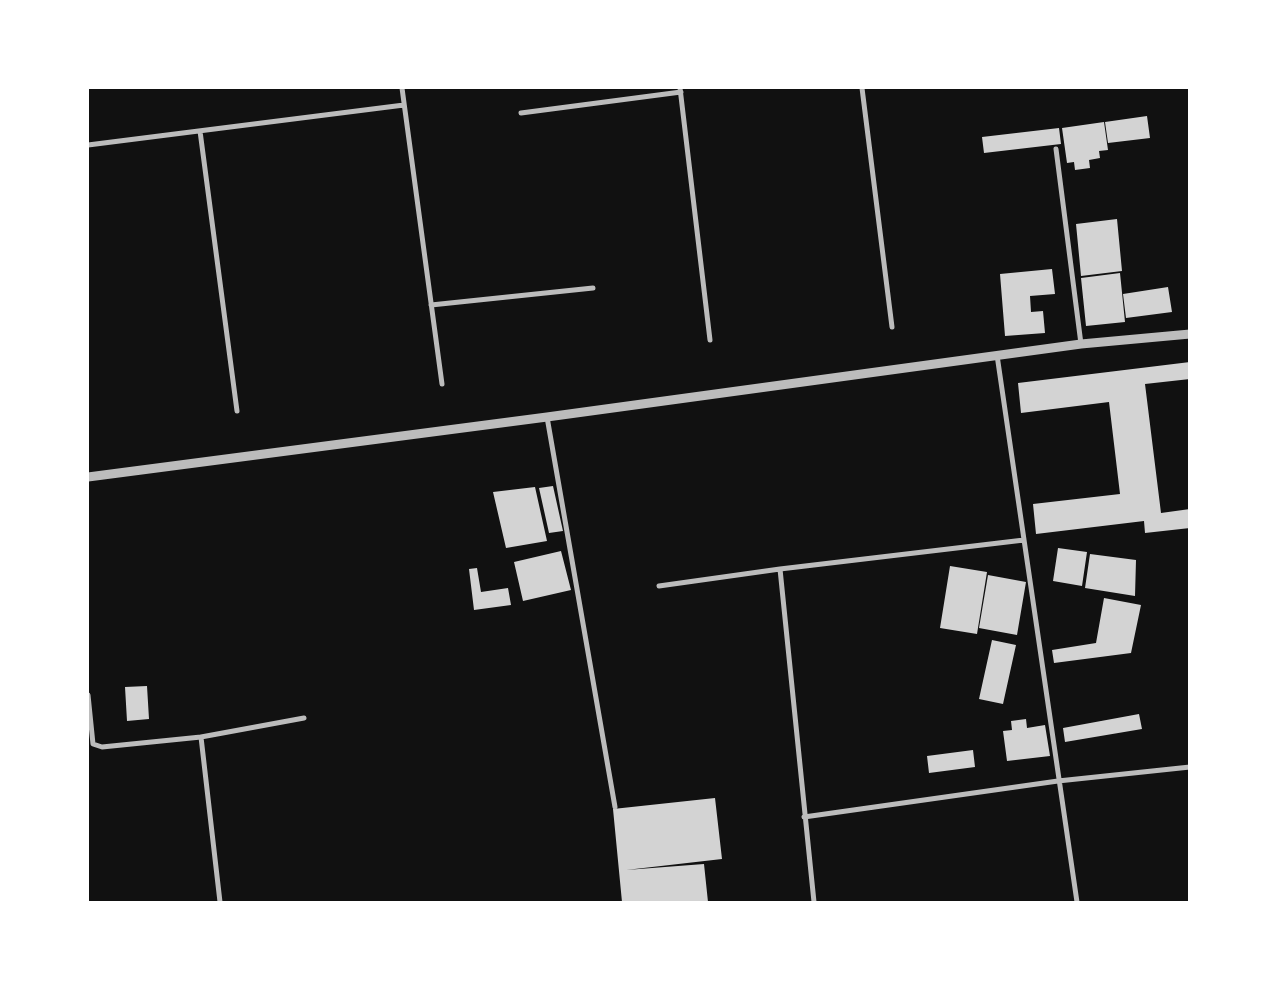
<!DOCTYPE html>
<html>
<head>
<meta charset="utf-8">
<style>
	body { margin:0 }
	#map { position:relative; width:1277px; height:990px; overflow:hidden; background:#111; font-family:Commissioner,sans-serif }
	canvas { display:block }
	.frame { position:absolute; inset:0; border:89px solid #fff; pointer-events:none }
</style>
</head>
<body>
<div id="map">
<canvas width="1277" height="990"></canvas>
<div class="frame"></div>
</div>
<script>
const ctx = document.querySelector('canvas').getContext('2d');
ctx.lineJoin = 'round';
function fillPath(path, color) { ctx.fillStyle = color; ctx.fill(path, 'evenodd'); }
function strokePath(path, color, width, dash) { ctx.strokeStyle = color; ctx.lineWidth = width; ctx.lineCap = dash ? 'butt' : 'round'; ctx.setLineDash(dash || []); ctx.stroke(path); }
fillPath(new Path2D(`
	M1147,116L1150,138L1108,143L1105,122Z
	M1104,122L1108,150L1099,151L1100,158L1089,160L1090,168L1075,170L1074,162L1067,163L1062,128Z
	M1059,128L1061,144L984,153L982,137Z
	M1117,219L1122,271L1081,276L1076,224Z
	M1052,269L1055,294L1030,296L1031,312L1043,311L1045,333L1005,336L1000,274Z
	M1120,273L1125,322L1086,326L1081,278Z
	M1168,287L1172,312L1126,318L1123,294Z
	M1190,362V379L1145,384L1161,513L1190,509V528L1145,533L1144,521L1036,534L1033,504L1120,494L1109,402L1021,413L1018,383Z
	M553,486L563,531L549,533L539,488Z
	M535,487L547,541L506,548L493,492Z
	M1058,548L1087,552L1082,586L1053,581Z
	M561,551L571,590L523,601L514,562Z
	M1090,554L1136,560L1135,596L1085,588Z
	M950,566L987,572L977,634L940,628Z
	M477,568L481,592L508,588L511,605L474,610L469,569Z
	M988,575L1026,582L1017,635L979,628Z
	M1104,598L1141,605L1131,653L1054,663L1052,650L1096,643Z
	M992,640L1016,645L1003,704L979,699Z
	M147,686L149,719L127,721L125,687Z
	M1139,714L1142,729L1065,742L1063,728Z
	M1026,719L1027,728L1045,725L1050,756L1007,761L1003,731L1012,730L1011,721Z
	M973,750L975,767L929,773L927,756Z
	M715,798L722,859L626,870L704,864L708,902H622L613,809Z`), '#d3d3d3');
strokePath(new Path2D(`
	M402,88L442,384
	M680,88L710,340
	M862,88L892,327
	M521,113L681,92
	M200,131L237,411
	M88,145L404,105
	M1056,149L1081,344
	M431,305L593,288
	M997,355L1077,902
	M547,417L615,807
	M780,569L814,902
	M659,586L780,569L1024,540
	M88,695L93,744L102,747L201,737L220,902
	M201,737L304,718
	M804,817L1058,781L1190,767`), '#bcbcbc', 5);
strokePath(new Path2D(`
	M88,477L547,417L1081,344L1190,334`), '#bcbcbc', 9);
</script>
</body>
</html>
